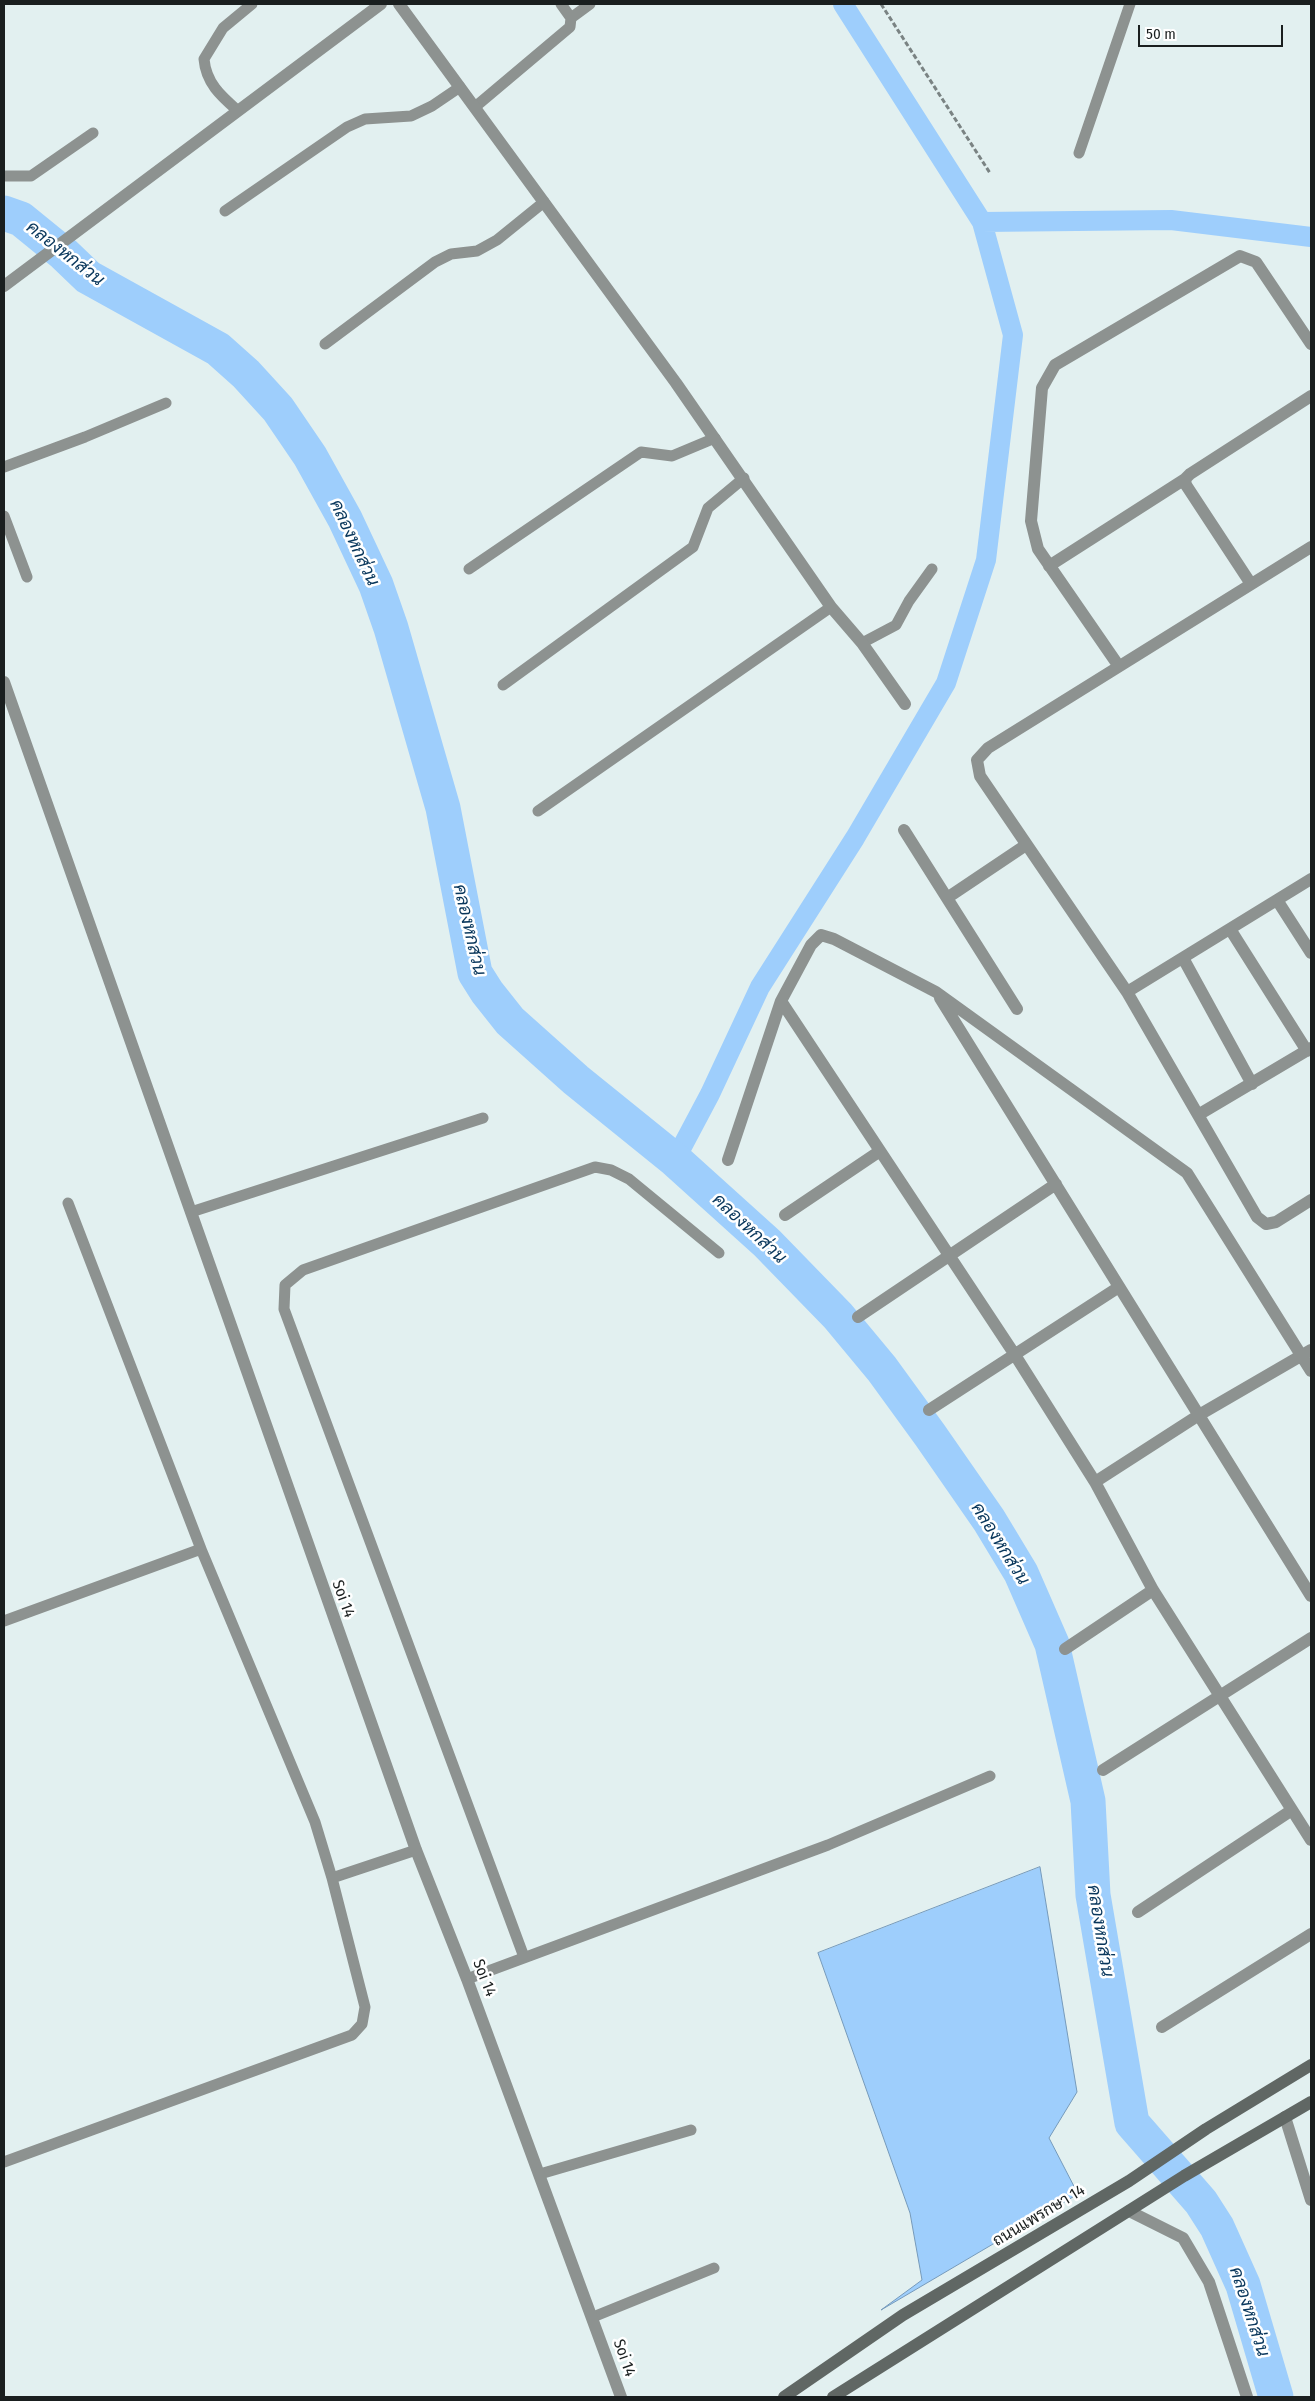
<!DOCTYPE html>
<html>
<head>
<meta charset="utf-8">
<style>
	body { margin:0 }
	#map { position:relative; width:1315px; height:2401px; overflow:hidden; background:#e2f0f0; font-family:"Fira Sans Condensed",sans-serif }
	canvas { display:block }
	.frame { position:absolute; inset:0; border:5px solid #1a1f1f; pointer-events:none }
	.scale { position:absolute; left:1138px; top:25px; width:145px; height:22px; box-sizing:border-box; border:2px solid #1a1f1f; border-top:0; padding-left:6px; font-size:15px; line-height:18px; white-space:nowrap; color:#1a1f1f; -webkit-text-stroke:4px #fff; paint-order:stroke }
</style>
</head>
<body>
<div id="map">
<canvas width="1315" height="2401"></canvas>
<div class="frame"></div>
<div class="scale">50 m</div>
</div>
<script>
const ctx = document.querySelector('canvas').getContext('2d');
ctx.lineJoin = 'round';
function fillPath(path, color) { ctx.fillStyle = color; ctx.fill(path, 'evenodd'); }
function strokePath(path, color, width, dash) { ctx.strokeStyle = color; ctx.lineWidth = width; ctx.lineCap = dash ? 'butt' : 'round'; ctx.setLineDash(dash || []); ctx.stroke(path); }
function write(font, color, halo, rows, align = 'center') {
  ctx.font = font + ' "Fira Sans Condensed",Sarabun,sans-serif'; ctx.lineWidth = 5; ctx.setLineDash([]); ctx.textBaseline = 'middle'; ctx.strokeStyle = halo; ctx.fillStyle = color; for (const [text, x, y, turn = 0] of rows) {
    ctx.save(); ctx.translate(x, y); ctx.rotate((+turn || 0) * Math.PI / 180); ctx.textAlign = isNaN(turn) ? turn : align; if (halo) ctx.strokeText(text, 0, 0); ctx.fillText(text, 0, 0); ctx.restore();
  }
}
const water = new Path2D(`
	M1040,1867L1077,2092L1049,2138L1078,2194L881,2310L922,2280L910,2213L818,1953Z`);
fillPath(water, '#9ecefc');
strokePath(water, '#769aba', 1);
strokePath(new Path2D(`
	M982,222L1171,220L1311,237
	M675,1160L710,1094L760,987L855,838L946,683L986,560L1013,335L982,222L843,4`), '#9ecefc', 20);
strokePath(new Path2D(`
	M4,213L21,219L64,254L88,277L218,349L246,374L278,409L310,456L345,519L376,585L391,628L443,808L475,973L487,992L510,1021L576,1080L675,1160L767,1243L838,1316L882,1369L930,1435L989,1520L1021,1573L1052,1644L1088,1801L1093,1895L1132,2123L1201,2202L1217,2227L1243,2285L1276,2397`), '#9ecefc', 35);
strokePath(new Path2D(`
	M881,4L990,173`), '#7a8383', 3, [5, 2.5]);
strokePath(new Path2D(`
	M571,18L590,4
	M475,107L570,27L571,18L561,4
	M237,110C221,96 206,83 204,59L223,28L252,4
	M1079,153L1130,4
	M4,176H31L93,133
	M225,211L347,127L365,119L411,116L432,106L460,87
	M325,344L435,262L451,254L477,251L497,240L544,202
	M4,467L85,437L166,403
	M4,516L27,577
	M469,569L641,452L672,456L715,438
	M862,643L896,625L909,601L932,569
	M503,685L693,547L708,508L744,478
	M538,811L831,607
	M68,1203L201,1549L315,1822L332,1878L416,1850
	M191,1212L483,1118
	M4,1621L201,1549
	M524,1957L284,1309L285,1285L303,1270L595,1167L611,1170L629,1179L719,1253
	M467,1979L828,1845L990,1776
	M4,2162L352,2035L362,2024L365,2007L332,1878
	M540,2174L691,2130
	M593,2317L714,2268`), '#8d9290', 11);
strokePath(new Path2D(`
	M399,4L676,383L831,607L862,643L905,704
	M4,286L381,4
	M1311,547L988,748L977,760L980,776L1127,992L1257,1217L1266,1224L1276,1222L1311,1200
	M1049,566L1185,479
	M1251,584L1186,485L1185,479L1190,474L1311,396
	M1118,665L1038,549L1031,521L1042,388L1055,365L1240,256L1256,262L1311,344
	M4,682L416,1850L467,1979L621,2397
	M904,830L1017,1009
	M947,898L1026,845
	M1277,900L1311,953
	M1230,929L1307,1051
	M1183,958L1252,1084
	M1127,992L1311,879
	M940,998L1311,1596
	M781,1001L1015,1355L1095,1482L1153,1590L1311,1840
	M1198,1115L1311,1048
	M728,1160L781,1001L811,945L821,935L834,939L936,992L1187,1173L1311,1371
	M785,1215L880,1151
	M858,1317L1056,1184
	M929,1410L1119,1287
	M1095,1482L1199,1415L1311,1350
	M1065,1649L1153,1590
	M1103,1770L1311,1638
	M1138,1912L1292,1810
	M1162,2027L1311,1934
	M1285,2117L1311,2200
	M1129,2211L1183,2238L1209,2282L1247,2397`), '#8d9290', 12);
strokePath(new Path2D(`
	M784,2397L903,2315L1129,2181L1206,2129L1311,2065
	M833,2397L1184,2176L1311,2102`), '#606764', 12);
write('16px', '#1a1f1f', '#fff', [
	["Soi 14",343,1599,70],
	["Soi 14",484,1978,69],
	["ถนนแพรกษา 14",1039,2216,-31],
	["Soi 14",624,2358,71]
]);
write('italic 18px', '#09375c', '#fff', [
	["คลองหกส่วน",65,254,38],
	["คลองหกส่วน",354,543,65],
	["คลองหกส่วน",469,930,77],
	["คลองหกส่วน",749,1229,43],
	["คลองหกส่วน",1000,1544,58],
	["คลองหกส่วน",1100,1931,81],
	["คลองหกส่วน",1249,2312,72]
]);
</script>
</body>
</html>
